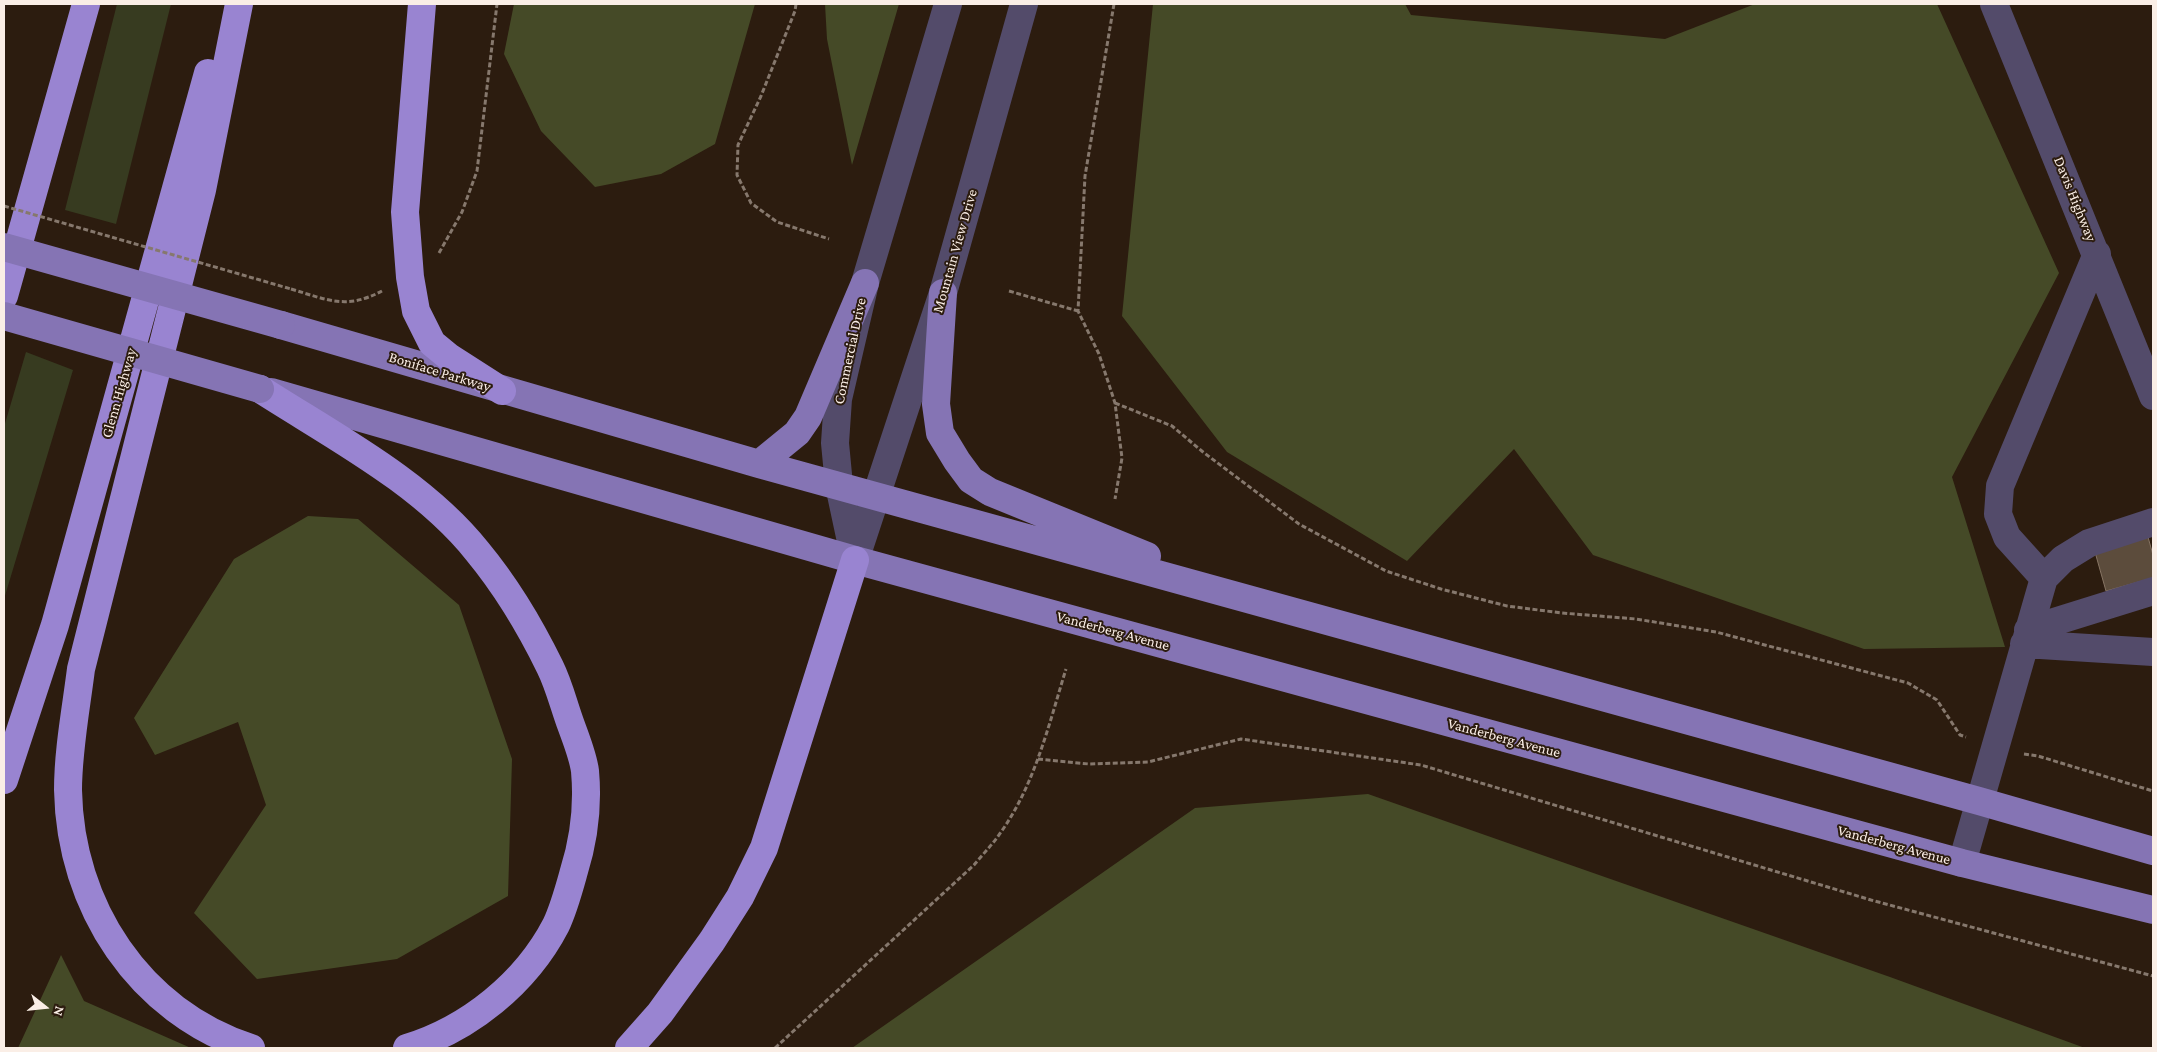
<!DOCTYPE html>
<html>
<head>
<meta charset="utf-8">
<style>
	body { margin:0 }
	#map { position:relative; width:2157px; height:1052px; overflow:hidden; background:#2c1c0f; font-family:"Crimson Pro",serif }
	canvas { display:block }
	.frame { position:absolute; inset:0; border:5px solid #faeee6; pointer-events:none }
	.north { position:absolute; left:20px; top:982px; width:50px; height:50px; -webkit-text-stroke:4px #2c1c0f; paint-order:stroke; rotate:106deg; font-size:14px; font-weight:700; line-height:20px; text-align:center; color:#faeee6 }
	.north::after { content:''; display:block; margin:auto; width:18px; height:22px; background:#faeee6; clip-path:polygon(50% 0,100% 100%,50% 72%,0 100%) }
</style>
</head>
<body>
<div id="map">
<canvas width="2157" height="1052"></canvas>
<div class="frame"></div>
<div class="north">N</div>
</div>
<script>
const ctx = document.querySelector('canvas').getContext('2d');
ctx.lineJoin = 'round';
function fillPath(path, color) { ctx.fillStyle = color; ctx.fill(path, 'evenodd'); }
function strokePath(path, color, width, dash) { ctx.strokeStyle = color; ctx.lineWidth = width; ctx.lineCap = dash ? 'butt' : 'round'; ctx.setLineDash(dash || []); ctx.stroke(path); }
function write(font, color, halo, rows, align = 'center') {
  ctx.font = font + ' "Crimson Pro",serif'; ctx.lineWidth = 4; ctx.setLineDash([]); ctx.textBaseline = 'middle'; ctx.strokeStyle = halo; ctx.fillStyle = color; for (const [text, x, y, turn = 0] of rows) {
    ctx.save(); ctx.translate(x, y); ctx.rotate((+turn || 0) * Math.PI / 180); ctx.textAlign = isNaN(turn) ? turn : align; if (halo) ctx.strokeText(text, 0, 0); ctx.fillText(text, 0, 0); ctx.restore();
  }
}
fillPath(new Path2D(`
	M117,4H171L116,224L65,210Z
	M26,352L73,370L4,599V427Z`), '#373b20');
fillPath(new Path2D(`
	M514,4H755L715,144L661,174L595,187L541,131L504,54Z
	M825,4H899L852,165L827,39Z
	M1153,4H1405L1411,15L1665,39L1755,4H1937L2059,273L1952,477L2005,647L1864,649L1593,555L1514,449L1407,561L1227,452L1122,316Z
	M308,516L358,519L459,605L512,759L508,896L397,959L257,979L194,913L266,805L238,722L155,755L134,718L234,559Z
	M1368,794L1890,977L2085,1048H852L1195,808Z
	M61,955L84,1001L191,1048H18Z`), '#454a27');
const building = new Path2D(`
	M2148,537L2153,555V578L2106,591L2095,552Z`);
fillPath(building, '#5c4c3c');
strokePath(building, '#877564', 1);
strokePath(new Path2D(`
	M796,4L795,11L761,96L738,145L737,175L751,203L777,222L829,239
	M1114,4L1085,176L1078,311L1099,354L1115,403L1122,458L1115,499
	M439,253L462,212L477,171L497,4
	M291,289C328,300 346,310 382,291
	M1009,291L1078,311
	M1115,403L1172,426L1203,452L1299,524L1386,571L1441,589L1507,606L1562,613L1636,619L1716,632L1908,683L1937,700L1960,735L1966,737
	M2024,754L2038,756L2153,791
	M1038,759L1089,764L1148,762L1241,739L1421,765L1871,900L2153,976
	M775,1048L974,865C983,854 993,844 1001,832C1035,784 1049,724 1066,669`), '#86786d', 3, [5, 2.5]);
strokePath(new Path2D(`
	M1994,4L2153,396
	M855,560L943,293L1024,4
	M855,560L839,485L835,443L838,399L865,283L948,4
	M2044,578L2007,537L1998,514L2000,486L2097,254
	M2028,630L2153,591
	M2024,644L2153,652
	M1962,863L2044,578L2063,559L2089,543L2153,522`), '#534b6a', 28);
strokePath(new Path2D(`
	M943,293L936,404L940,433L957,461L971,480L990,492L1147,556
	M281,325L759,464L1979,801L2153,851
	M271,392L855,560L1962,863L2153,910
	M759,464L797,433L808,417L865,283`), '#8574b4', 28);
strokePath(new Path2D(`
	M239,4L202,190L81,669C76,709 68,750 68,790C70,906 139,1012 251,1048
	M422,4L405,212L410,277L416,311L432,343L449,357L502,391
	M4,296L86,4
	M260,389C333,436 422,482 477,551C506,586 530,626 550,667C559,685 564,706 571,725C576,739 583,756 585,771C588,804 584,839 574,871C569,889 564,908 556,925C526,983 469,1029 407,1048
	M4,780L55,625L208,73
	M629,1048L660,1013L712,941L740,897L764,848L855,560`), '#9984d1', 28);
strokePath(new Path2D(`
	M4,206L291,289`), '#86786d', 3, [5, 2.5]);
strokePath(new Path2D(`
	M4,247L281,325
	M4,316L260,389`), '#8574b4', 28);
write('15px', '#faeee6', '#2c1c0f', [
	["Davis Highway",2075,199,68],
	["Mountain View Drive",955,251,-74],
	["Commercial Drive",850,351,-78],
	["Boniface Parkway",440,372,17],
	["Glenn Highway",119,393,-74],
	["Vanderberg Avenue",1113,631,15],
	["Vanderberg Avenue",1504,738,15],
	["Vanderberg Avenue",1894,845,15]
]);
</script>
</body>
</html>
